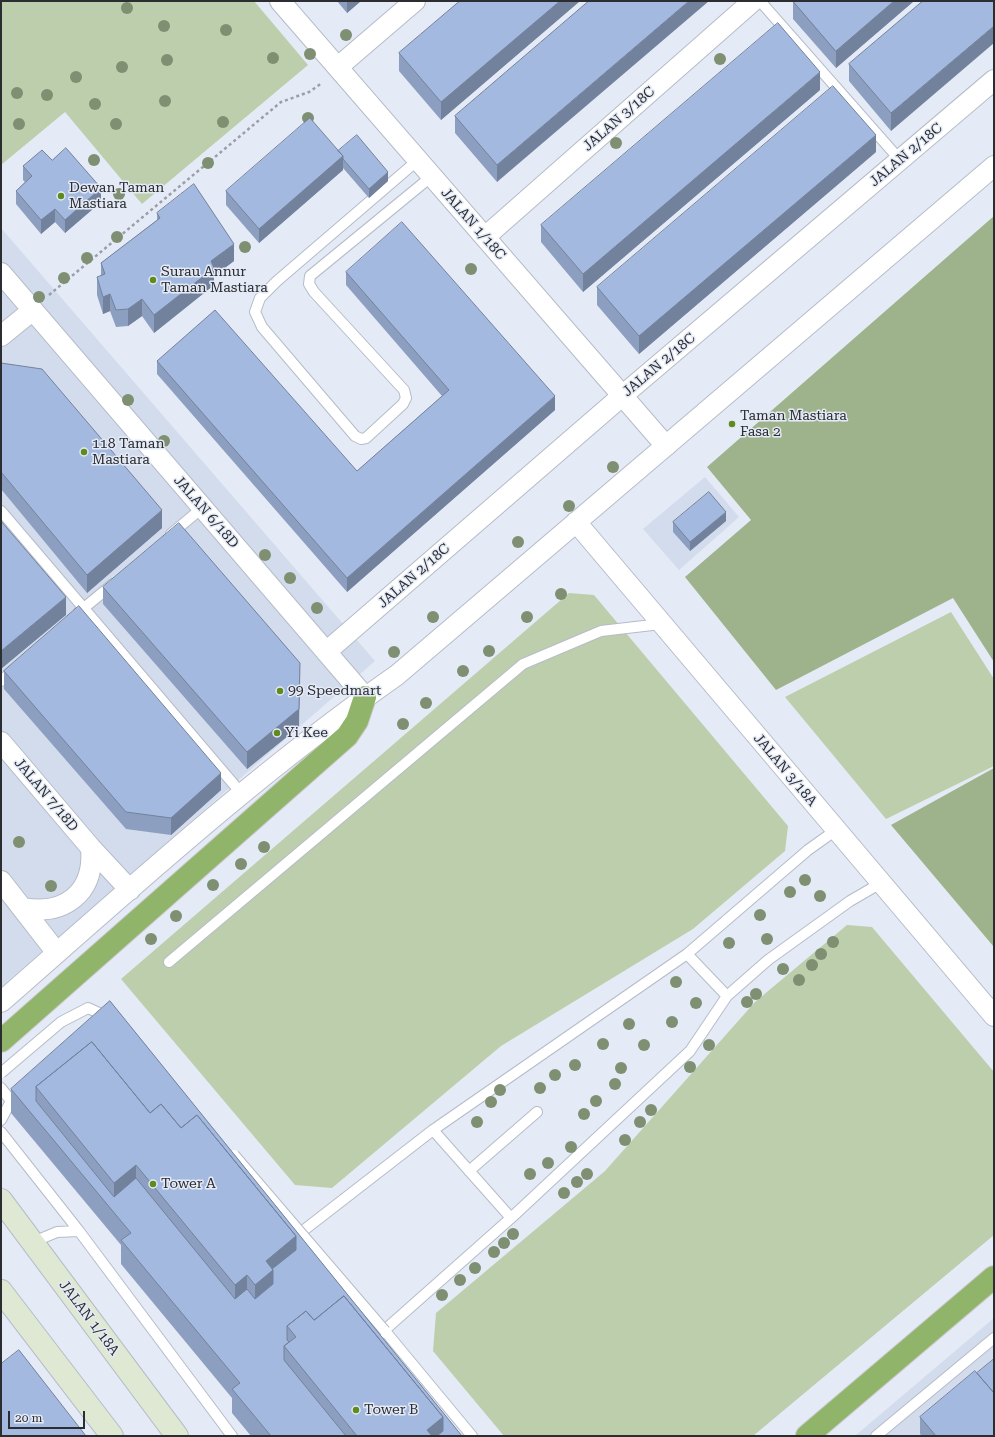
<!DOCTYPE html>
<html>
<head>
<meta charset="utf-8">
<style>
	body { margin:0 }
	#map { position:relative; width:995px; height:1437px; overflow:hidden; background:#e4eaf6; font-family:"Roboto Serif",serif }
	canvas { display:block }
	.frame { position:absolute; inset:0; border:2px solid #2b2d31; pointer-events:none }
	.scale { position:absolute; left:8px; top:1411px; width:77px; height:18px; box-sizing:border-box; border:2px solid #2b2d31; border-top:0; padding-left:5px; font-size:12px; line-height:14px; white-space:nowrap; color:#2b2d31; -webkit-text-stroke:3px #e4eaf6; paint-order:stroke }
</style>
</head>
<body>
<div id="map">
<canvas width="995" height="1437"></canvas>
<div class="frame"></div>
<div class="scale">20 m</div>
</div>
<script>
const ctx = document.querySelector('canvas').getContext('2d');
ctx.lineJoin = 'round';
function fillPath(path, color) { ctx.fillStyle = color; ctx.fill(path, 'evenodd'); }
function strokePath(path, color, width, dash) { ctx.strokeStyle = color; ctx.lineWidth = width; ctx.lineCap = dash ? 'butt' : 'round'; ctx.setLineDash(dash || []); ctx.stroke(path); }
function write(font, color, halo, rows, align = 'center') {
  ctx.font = font + ' "Roboto Serif",serif'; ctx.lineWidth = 3; ctx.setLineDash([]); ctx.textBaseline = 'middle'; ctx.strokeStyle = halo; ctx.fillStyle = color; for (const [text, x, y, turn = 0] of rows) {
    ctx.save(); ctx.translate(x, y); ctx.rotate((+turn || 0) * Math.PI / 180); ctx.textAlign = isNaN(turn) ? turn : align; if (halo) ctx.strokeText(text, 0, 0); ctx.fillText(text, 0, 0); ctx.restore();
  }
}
fillPath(new Path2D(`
	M1,228L375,661L1,987Z
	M705,477L739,517L679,570L643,529Z
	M994,1318V1436H855Z`), '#d2dcec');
fillPath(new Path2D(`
	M1,1H254L308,65L142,204L65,112L1,165Z
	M569,593L594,595L788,826L785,851L693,929L501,1046L332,1188L295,1185L121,979Z
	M951,612L994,679V766L886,819L785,697Z
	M847,925L872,927L994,1072V1235L753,1436H504L433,1351L436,1313L605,1171L755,1002Z`), '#bdcead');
fillPath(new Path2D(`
	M994,216V662L953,598L776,690L685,577L751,520L707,467Z
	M994,768V947L891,825Z`), '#9eb38b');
const lane = new Path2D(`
	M760,1L900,160
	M418,160L277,281L260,298L255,312L262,327L355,436L361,439L366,438L403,404L406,398L404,390L314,292L309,284L310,276L432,176
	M1,511L242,794
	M171,534L202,508
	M79,612L113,584
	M1,681L15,669
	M687,954L727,996
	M169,962L523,664L601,631L661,624
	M1,1088L11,1101
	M1,1120L11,1101L21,1093
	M433,1130L511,1218
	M1,1132L79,1231L232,1436
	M469,1171L537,1112
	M295,1237L433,1130L687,954L808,850L836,830
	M33,1242L57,1232L79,1231
	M385,1331L472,1436
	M370,1343L511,1218L690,1051L727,996L768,960L850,901L881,883
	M876,1436L994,1338`);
const street = new Path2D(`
	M280,1L666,446
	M338,67L415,1
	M485,237L753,1
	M1,273L365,697
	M1,336L33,310
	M576,522L994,1016
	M326,652L622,396L994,80
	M1,742L91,848L130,890
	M1,881L57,953
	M23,908C65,916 95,892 91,848
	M1,1002C129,890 257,773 397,675L994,166`);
const secondary = new Path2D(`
	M1,1200L177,1436
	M1,1291L112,1436`);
const highway = new Path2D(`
	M1,1041L347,736L357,721L365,697
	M807,1436L994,1277`);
strokePath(lane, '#b6bcc7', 12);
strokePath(street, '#b6bcc7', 22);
strokePath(secondary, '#b6bcc7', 24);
strokePath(highway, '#c8c8c9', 24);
strokePath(new Path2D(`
	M49,295L281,102L309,92L322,83`), '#9a9ea7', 2.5, [3, 3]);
strokePath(lane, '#fff', 10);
strokePath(street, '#fff', 20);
strokePath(secondary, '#dee8d2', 22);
strokePath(highway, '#90b469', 22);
const laneBridge = new Path2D(`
	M1,1073L61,1022L88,1008L110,1018
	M234,1155L385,1331`);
strokePath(laneBridge, '#b6bcc7', 12, []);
strokePath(laneBridge, '#fff', 10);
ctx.fillStyle = '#7e8f72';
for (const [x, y] of [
	[127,8],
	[164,26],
	[226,30],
	[346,35],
	[310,54],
	[273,58],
	[720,59],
	[167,60],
	[122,67],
	[76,77],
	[17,93],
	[47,95],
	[165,101],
	[95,104],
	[308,118],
	[223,122],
	[19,124],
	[116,124],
	[616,143],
	[94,160],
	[208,163],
	[119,194],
	[117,237],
	[245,247],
	[87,258],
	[471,269],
	[64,278],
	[39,297],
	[128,400],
	[164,441],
	[613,467],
	[569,506],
	[518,542],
	[265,555],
	[290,578],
	[561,594],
	[317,608],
	[433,617],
	[527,617],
	[489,651],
	[394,652],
	[463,671],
	[426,703],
	[403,724],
	[19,842],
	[264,847],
	[241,864],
	[805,880],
	[213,885],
	[51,886],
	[790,892],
	[820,896],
	[760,915],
	[176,916],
	[151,939],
	[767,939],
	[833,942],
	[729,943],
	[821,954],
	[812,965],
	[783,969],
	[799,980],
	[676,982],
	[756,994],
	[747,1002],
	[696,1003],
	[672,1022],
	[629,1024],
	[603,1044],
	[644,1045],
	[709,1045],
	[575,1065],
	[690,1067],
	[621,1068],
	[555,1075],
	[615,1084],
	[540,1088],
	[500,1090],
	[596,1101],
	[491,1102],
	[651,1110],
	[584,1114],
	[477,1122],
	[640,1122],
	[625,1140],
	[571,1147],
	[548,1163],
	[530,1174],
	[587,1174],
	[577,1182],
	[564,1193],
	[513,1234],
	[504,1243],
	[494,1252],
	[475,1268],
	[460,1280],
	[442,1295]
]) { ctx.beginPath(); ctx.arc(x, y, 6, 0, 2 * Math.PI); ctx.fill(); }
fillPath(new Path2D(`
	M337,1H361L347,13Z
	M460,1H580L441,120L399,71V53Z
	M589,1L497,182L455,133V116Z
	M793,1H914L836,68L793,19Z
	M923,1L891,131L849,81V64Z
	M820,90L583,292L541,242V225Z
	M338,151L388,181L369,198L343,168V170L259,243L226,205V191Z
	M876,152L639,354L597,305V287Z
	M52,160L101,202L65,233L55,222L41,234L16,204V191L25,182L23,180V166Z
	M157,213L234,261L214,276V285L154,333L142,316L128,326L116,327L110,311L103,314L97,295V277L101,276V263L157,220Z
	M346,272L555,410L347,592L157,374V361L357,471L442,396L346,285Z
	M1,363L162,528L87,593L1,489Z
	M726,521L690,551L673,532V522Z
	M103,587L299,727L247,769L103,604Z
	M4,671L221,790L171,835L126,829L4,689Z
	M110,1001L462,1436H251L232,1413V1398L121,1264V1245L11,1113V1089Z
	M920,1417L994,1436H922L920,1434Z`), '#8d9fc0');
fillPath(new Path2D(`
	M347,1H361L347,13Z
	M560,1H580L441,120V102Z
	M689,1H709L497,182V165Z
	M894,1H914L836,68V51Z
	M994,26V43L891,131V113Z
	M820,72V90L583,292V274Z
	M876,135V152L639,354V336Z
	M343,156V170L259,243V229Z
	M388,172V181L369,198V189Z
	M101,188V202L65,233V220Z
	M55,209V222L41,234V220Z
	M234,244V261L214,276V285L154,333V315L211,261Z
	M110,294V311L103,314V297Z
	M142,299V316L128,326V309Z
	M555,396V410L347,592V578Z
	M162,510V528L87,593V575Z
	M726,512V521L690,551V542Z
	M66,597V615L1,669V651Z
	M300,663L299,727L247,769V752Z
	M221,773V790L171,835V818Z
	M136,1165V1202L114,1212V1183Z
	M296,1236V1274L255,1323V1285L266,1261Z
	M247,1275V1313L235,1323V1285Z
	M443,1417V1436H427V1430Z`), '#73829c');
const building = new Path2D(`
	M460,1H560L441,102L399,53Z
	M589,1H689L497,165L455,116Z
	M793,1H894L836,51Z
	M923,1H994V26L891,113L849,64Z
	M778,23L820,72L583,274L541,225Z
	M833,86L876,135L639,336L597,287Z
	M310,118L343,156L259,229L226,191Z
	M357,135L388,172L369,189L343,159V156L338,151Z
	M66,148L101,188L65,220L55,209L41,220L16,191L32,176L23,166L42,150L52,160Z
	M194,184L234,244L211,261L214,268L154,315L142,299L128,309L116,310L110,294L103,297L97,277L105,274L101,263L160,218L157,213Z
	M402,222L555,396L347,578L157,361L215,310L357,471L449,390L346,272Z
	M1,363L42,369L162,510L87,575L1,472Z
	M709,492L726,512L690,542L673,522Z
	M1,521L66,597L1,651Z
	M179,523L300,663L299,709L247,752L103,587Z
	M79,606L221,773L171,818L126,812L4,671Z
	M110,1001L462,1436H437L443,1431V1417L344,1296L314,1320L306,1311L287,1326V1340L289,1342L284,1346V1360L346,1436H271L232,1389L240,1383L121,1240L131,1233L11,1089ZM92,1042L150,1113L161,1104L181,1128L197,1115L296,1236V1250L272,1269L273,1270V1284L255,1299L247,1289L235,1299L136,1178L114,1197L36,1101V1087Z
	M92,1042L150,1113L161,1104L181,1128L197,1115L296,1236L266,1261L273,1270L255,1285L247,1275L235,1285L136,1165L114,1183L36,1087Z
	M344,1296L443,1417L427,1430L432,1436H357L284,1346L296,1337L287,1326L306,1311L314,1320Z
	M19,1350L86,1436H1V1364Z
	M994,1359V1393L977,1373Z
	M975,1371L994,1393V1436H936L920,1417Z`);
fillPath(building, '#a4b9df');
strokePath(building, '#73829c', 1);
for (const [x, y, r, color] of [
	[61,196,4,"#5e8b1c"],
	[153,280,4,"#5e8b1c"],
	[732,424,4,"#5e8b1c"],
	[84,452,4,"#5e8b1c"],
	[280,691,4,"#5e8b1c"],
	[277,733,4,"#5e8b1c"],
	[153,1184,4,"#5e8b1c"],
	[356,1410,4,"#5e8b1c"]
]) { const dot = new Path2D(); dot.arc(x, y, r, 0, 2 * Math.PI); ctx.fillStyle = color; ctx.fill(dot); strokePath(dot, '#e4eaf6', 1.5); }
write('14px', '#2b2d31', '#e4eaf6', [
	["JALAN 3/18C",619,119,-41],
	["JALAN 2/18C",906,155,-40],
	["JALAN 1/18C",473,224,49],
	["JALAN 2/18C",659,365,-40],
	["JALAN 6/18D",206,512,49],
	["JALAN 2/18C",414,576,-41],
	["JALAN 3/18A",785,770,50],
	["JALAN 7/18D",46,795,50],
	["JALAN 1/18A",89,1318,53]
]);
write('14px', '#2b2d31', '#e4eaf6', [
	["Dewan Taman",69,188],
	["Mastiara",69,204],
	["Surau Annur",161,272],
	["Taman Mastiara",161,288],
	["Taman Mastiara",740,416],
	["Fasa 2",740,432],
	["118 Taman",92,444],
	["Mastiara",92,460],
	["99 Speedmart",288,691],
	["Yi Kee",285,733],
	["Tower A",161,1184],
	["Tower B",364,1410]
], 'left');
</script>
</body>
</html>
